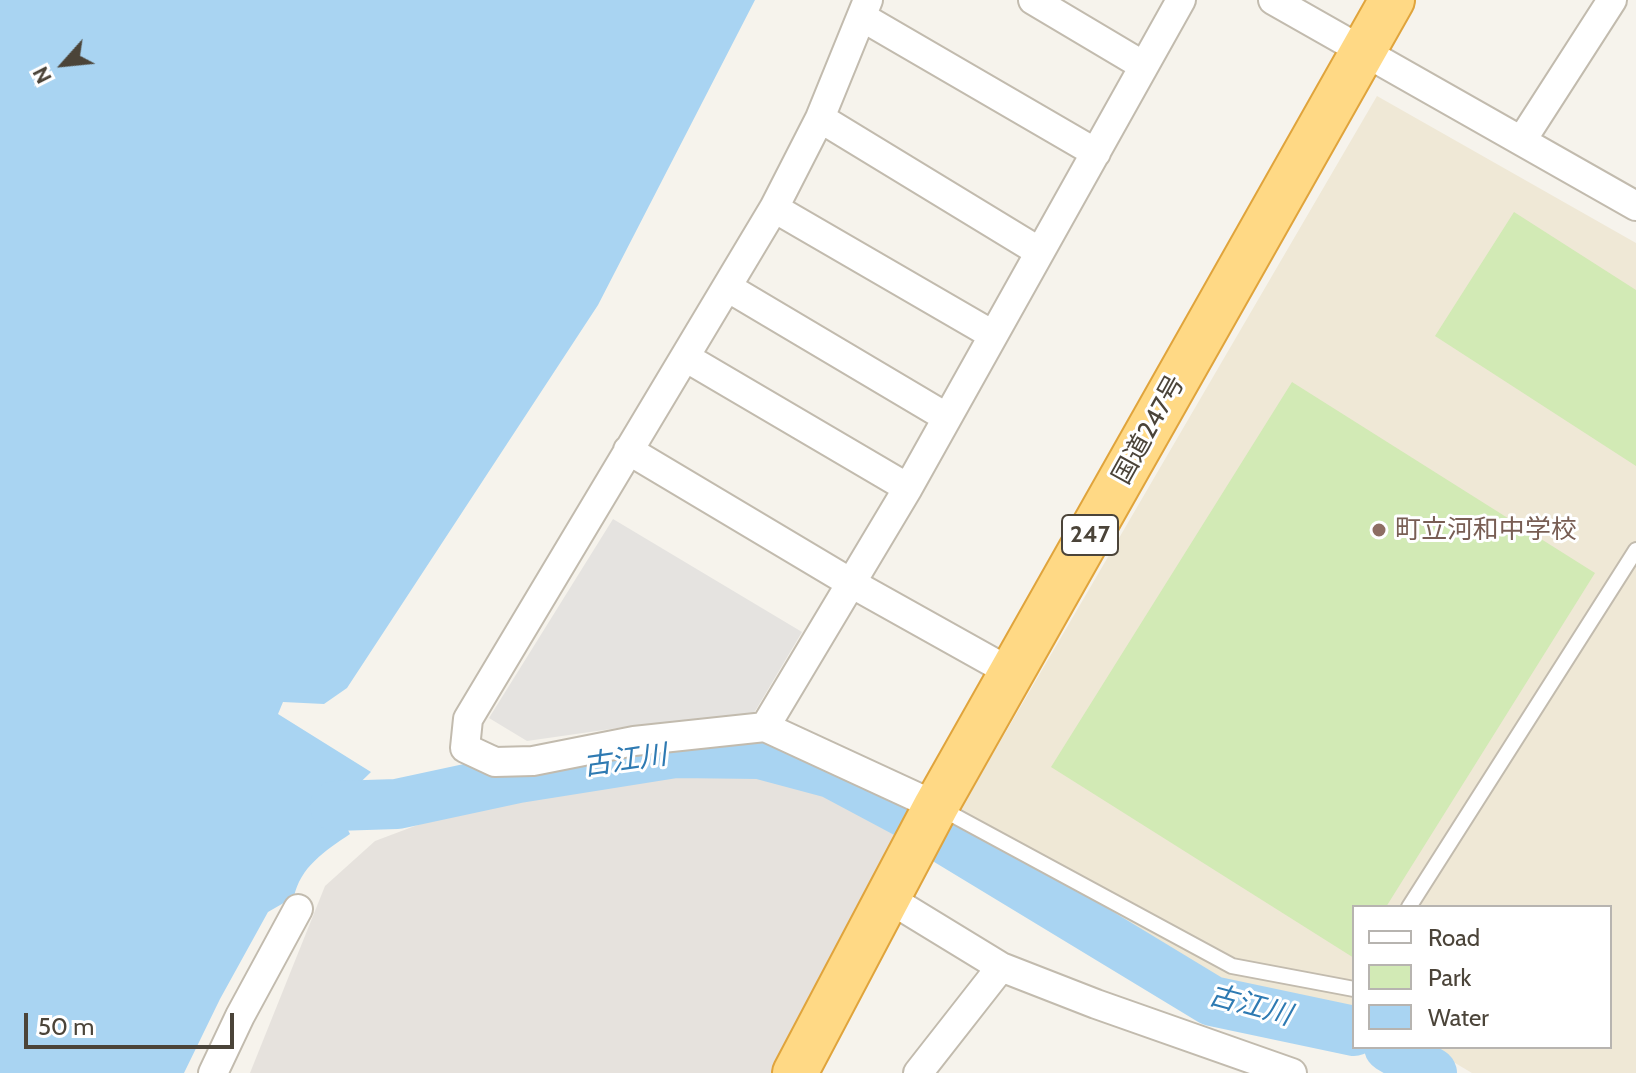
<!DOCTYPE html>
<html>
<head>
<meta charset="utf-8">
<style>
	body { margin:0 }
	#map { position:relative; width:1636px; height:1073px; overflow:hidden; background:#f6f3ec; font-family:Cabin,sans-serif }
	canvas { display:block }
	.legend { position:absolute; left:1352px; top:905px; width:260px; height:144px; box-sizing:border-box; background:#fff; border:2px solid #b7b4b0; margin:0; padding:10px 14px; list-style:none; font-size:24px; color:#4b4439 }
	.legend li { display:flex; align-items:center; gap:16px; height:40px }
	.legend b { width:40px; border:2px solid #b7b4b0 }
	.north { position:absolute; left:24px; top:24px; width:80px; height:80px; -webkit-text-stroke:6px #fff; paint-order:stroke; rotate:243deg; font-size:22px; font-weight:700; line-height:32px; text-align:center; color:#4b4439 }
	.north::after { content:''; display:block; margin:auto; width:28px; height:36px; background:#4b4439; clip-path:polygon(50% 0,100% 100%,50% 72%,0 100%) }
	.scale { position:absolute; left:24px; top:1013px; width:210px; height:36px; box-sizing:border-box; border:4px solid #4b4439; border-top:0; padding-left:10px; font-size:24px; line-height:28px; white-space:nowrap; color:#4b4439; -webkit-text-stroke:6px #fff; paint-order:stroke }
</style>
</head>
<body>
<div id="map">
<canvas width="1636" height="1073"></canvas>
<ul class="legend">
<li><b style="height:10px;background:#fff"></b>Road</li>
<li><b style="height:22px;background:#d2eab5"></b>Park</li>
<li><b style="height:22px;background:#a9d4f2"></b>Water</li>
</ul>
<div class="north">N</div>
<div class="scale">50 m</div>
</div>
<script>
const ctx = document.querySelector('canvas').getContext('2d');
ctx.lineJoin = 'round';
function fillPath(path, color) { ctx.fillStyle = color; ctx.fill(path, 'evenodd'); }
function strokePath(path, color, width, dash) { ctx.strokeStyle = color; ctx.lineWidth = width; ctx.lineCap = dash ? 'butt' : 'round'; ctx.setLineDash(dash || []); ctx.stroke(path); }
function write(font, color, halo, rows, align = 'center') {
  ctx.font = font + ' Cabin,"Noto Sans JP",sans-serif'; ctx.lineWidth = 6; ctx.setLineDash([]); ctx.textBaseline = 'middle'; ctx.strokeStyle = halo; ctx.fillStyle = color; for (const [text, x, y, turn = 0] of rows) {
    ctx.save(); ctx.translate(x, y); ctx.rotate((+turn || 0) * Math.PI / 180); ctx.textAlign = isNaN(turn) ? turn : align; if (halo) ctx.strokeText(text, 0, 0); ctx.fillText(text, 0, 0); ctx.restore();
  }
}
fillPath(new Path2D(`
	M675,767L751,769L823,787L897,832L778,1073H250L325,886L375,841L468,806Z`), '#e6e2dd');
fillPath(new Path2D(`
	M1377,96L1636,243V1073H1472L1428,1047H1610V907H1354V1008L1229,984L948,831Z`), '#efe8d6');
fillPath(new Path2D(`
	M1514,212L1636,290V466L1435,336Z
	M1292,382L1595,573L1386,907H1354V958L1051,767Z`), '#d2eab5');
fillPath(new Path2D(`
	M613,519L802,632L754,713L632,726L527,741L489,718Z`), '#e5e3e0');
fillPath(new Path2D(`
	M0,0H755L598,305L347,688L324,704L283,702L278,714L371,772L336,806L350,834C325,851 300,867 294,897L268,912L220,999L184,1073H0Z`), '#a9d4f2');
strokePath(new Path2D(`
	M335,806L397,804L518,778L675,753L760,754L831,773L906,813
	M948,841L1212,1001L1354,1031
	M1389,1047L1432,1073`), '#a9d4f2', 50);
const service = new Path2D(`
	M940,808L1232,966L1354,989
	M1409,907L1636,550`);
const minor = new Path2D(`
	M868,0L820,118L774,208L468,719L465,748L495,762L533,761L634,741L765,727L936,806
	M1033,0L1144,66
	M1273,0L1636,206
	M862,17L1096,153
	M820,118L1040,252
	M1522,140L1612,0
	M774,208L993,335
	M727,287L946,417
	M685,357L908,488
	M628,450L851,583L1012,673
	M765,727L908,488L1181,0
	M888,898L1001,967L1096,1004L1292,1073
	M213,1073L240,1016L298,909
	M918,1073L1001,967`);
const trunk = new Path2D(`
	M795,1073L936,806L1392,0`);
strokePath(service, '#c2bbae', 18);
strokePath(minor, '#c2bbae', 32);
strokePath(trunk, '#e0a43c', 48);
strokePath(service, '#fff', 14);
strokePath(minor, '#fff', 28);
strokePath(trunk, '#ffd985', 44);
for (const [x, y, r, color] of [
	[1379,530,8,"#8d6e63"]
]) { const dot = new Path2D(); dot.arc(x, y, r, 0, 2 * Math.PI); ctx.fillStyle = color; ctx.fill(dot); strokePath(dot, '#fff', 3); }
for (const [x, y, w] of [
	[1090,535,56]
]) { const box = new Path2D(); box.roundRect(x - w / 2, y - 20, w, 40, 6); ctx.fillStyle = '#fff'; ctx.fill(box); strokePath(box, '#4b4439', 2); }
write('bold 24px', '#4b4439', null, [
	["247",1090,535]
]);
write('26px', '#4b4439', '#fff', [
	["国道247号",1149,430,-61]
]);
write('26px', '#785e54', '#fff', [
	["町立河和中学校",1395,530]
], 'left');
write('italic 28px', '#2e7ab2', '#fff', [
	["古江川",625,761,-8],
	["古江川",1250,1006,15]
]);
</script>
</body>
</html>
